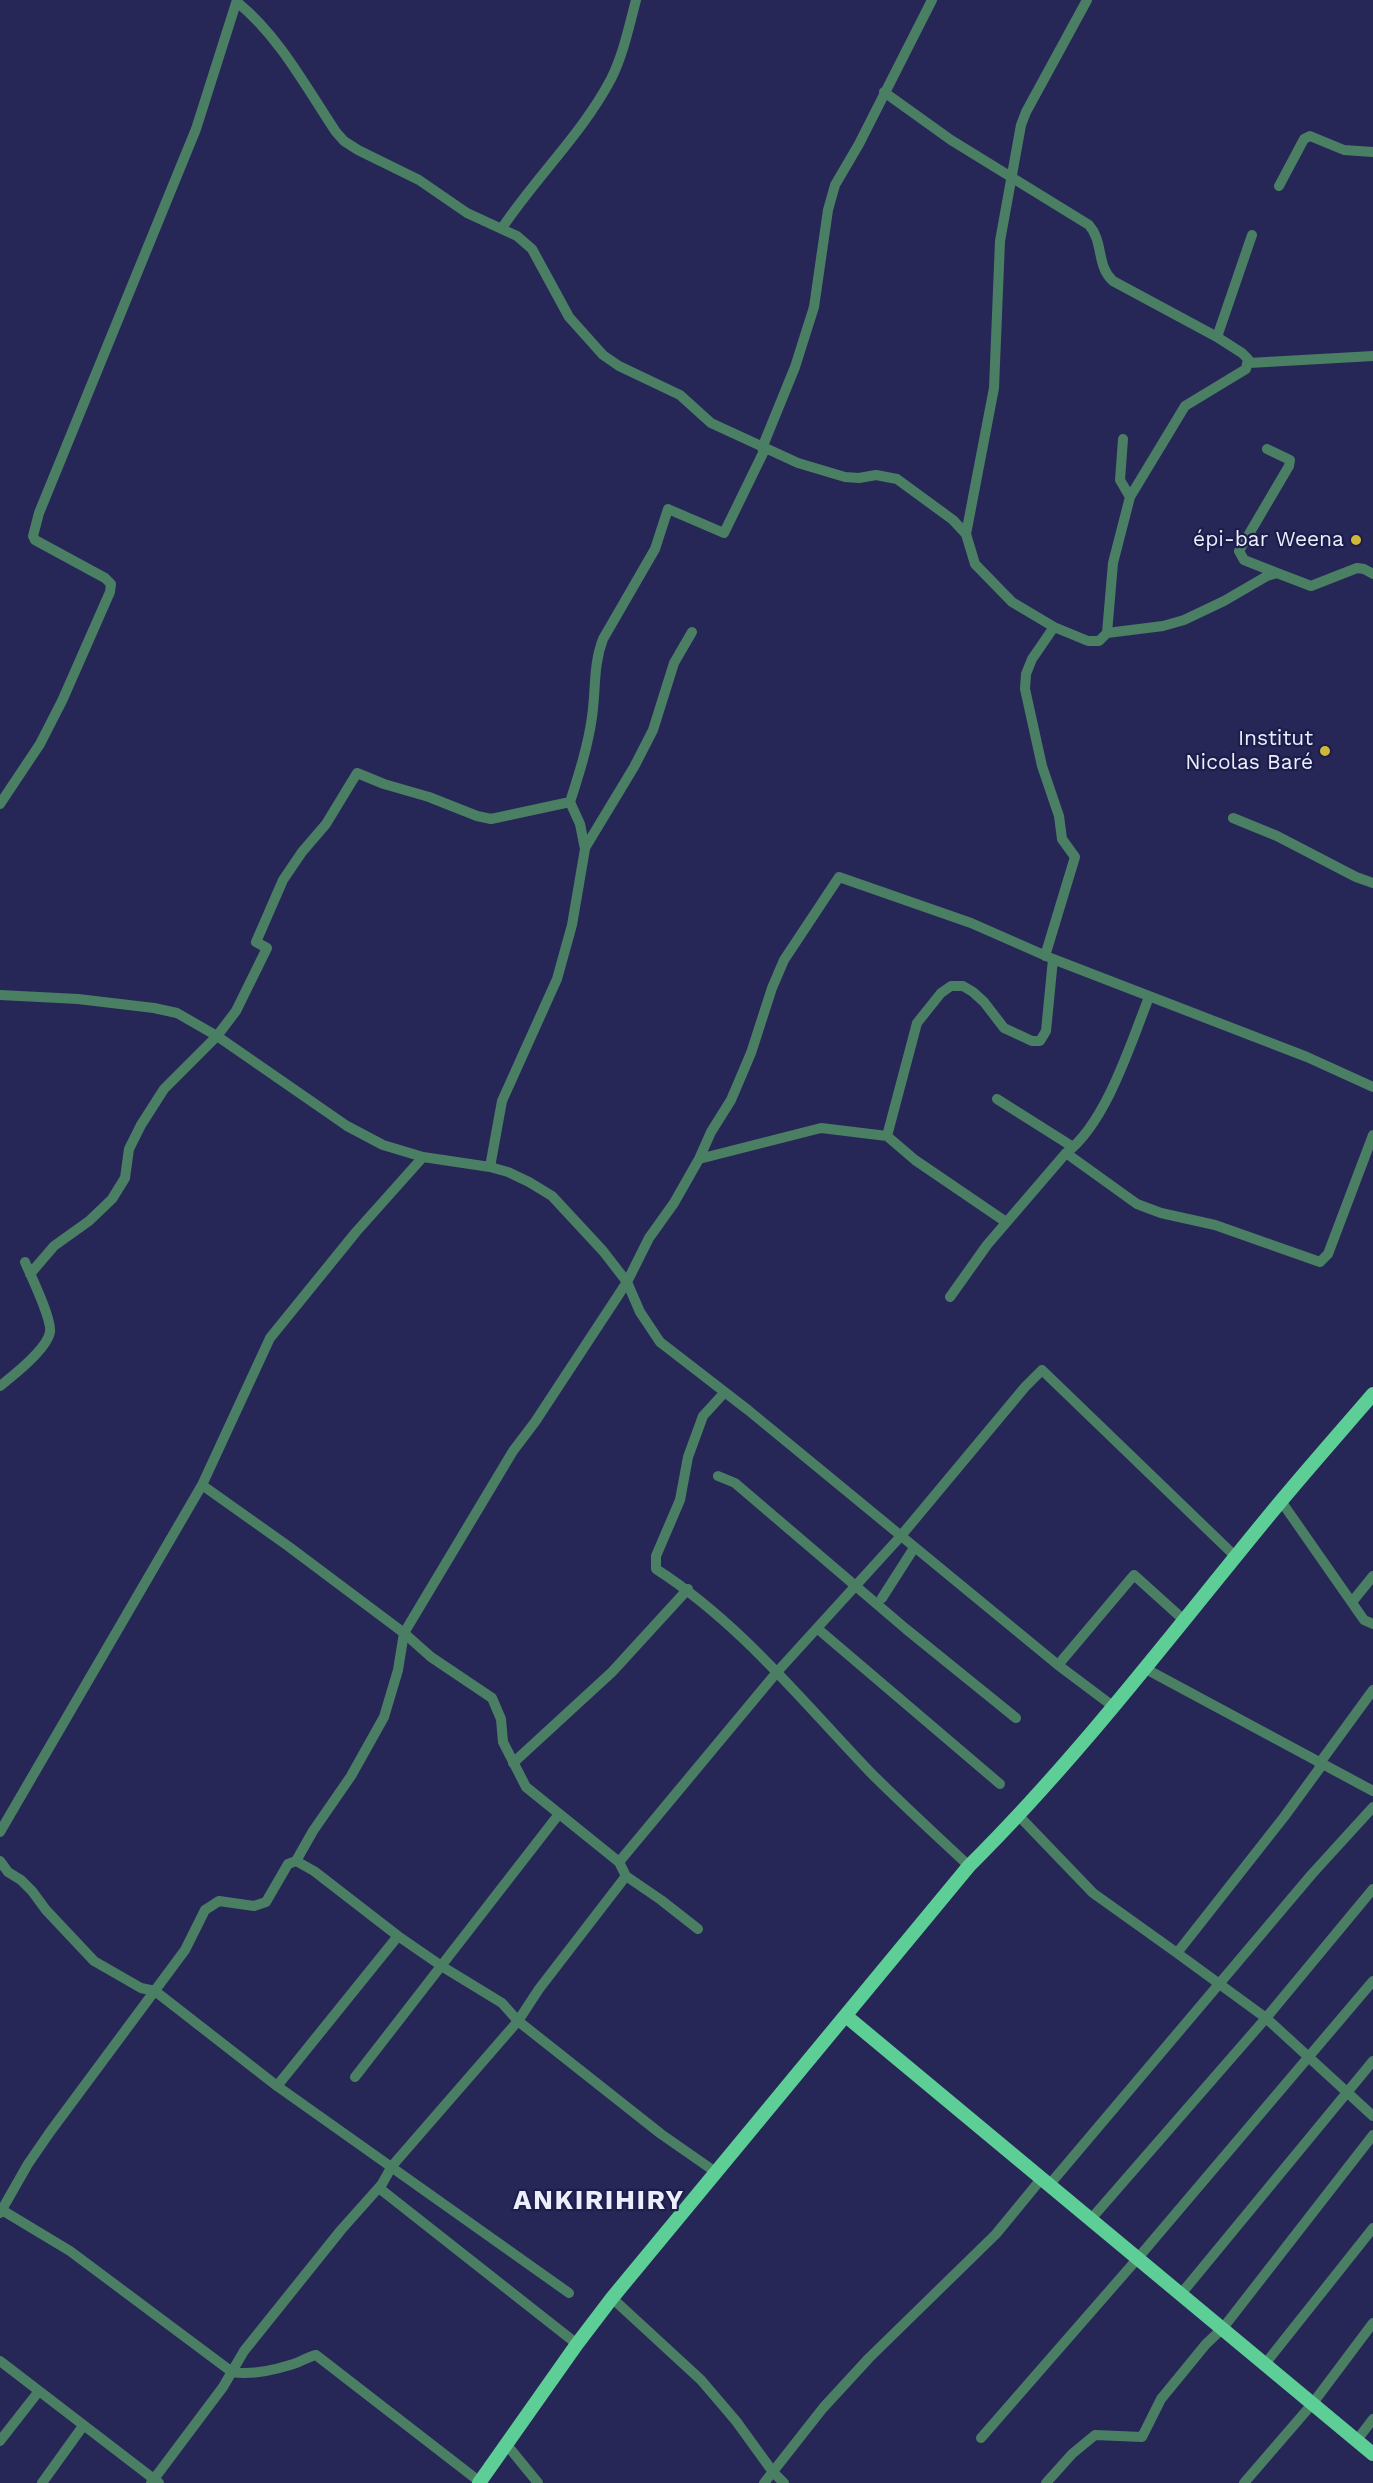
<!DOCTYPE html>
<html>
<head>
<meta charset="utf-8">
<style>
	body { margin:0 }
	canvas { display:block; background:#262757 }
</style>
</head>
<body>
<canvas width="1373" height="2483"></canvas>
<script>
const ctx = document.querySelector('canvas').getContext('2d');
ctx.lineJoin = 'round';
function strokePath(path, color, width, dash) { ctx.strokeStyle = color; ctx.lineWidth = width; ctx.lineCap = dash ? 'butt' : 'round'; ctx.setLineDash(dash || []); ctx.stroke(path); }
function write(font, color, halo, rows, align = 'center') {
  ctx.font = font + ' "Work Sans",sans-serif'; ctx.lineWidth = 4.5; ctx.setLineDash([]); ctx.textBaseline = 'middle'; ctx.strokeStyle = halo; ctx.fillStyle = color; for (const [text, x, y, turn = 0] of rows) {
    ctx.save(); ctx.translate(x, y); ctx.rotate((+turn || 0) * Math.PI / 180); ctx.textAlign = isNaN(turn) ? turn : align; if (halo) ctx.strokeText(text, 0, 0); ctx.fillText(text, 0, 0); ctx.restore();
  }
}
strokePath(new Path2D(`
	M237,2C279,36 306,87 336,132L344,141L358,150L419,180L467,213L517,236L532,249L569,317L603,355L619,366L680,395L711,423L798,463L845,477L859,478L876,475L897,479L953,520L966,534L975,564L1012,602L1054,627L1088,641H1099L1107,633L1113,563L1130,497L1185,406L1246,369L1248,359L1242,353L1217,337L1113,281C1096,266 1104,242 1089,225L951,140L884,92
	M1279,186L1304,139L1310,136L1344,150L1373,152
	M502,228C536,177 582,134 611,79C623,55 629,27 636,0
	M1217,337L1252,235
	M1249,363L1373,356
	M1123,439L1120,480L1130,497
	M762,448L795,367L814,307L828,210L835,185L859,144L932,0
	M1267,449L1290,460L1289,466L1239,551L1244,560L1277,573
	M966,534L994,388L1000,241L1021,125L1026,112L1087,0
	M1107,633L1163,626L1184,620L1224,601L1267,576L1277,573L1311,586L1357,568L1364,569L1373,574
	M0,804L40,744L62,701L110,592L111,584L105,578L35,540L33,536L39,513L196,129L237,0
	M1233,818L1277,836L1356,877L1373,883
	M585,848L634,767L653,730L674,663L692,632
	M1045,956L1075,857L1062,839L1059,816L1042,766L1025,689L1026,674L1032,659L1054,627
	M0,995L78,999L154,1008L177,1013L217,1036L347,1126L383,1145L423,1157L490,1167L508,1172L529,1182L552,1196L603,1251L627,1282L640,1312L660,1342L748,1410L1058,1665L1114,1707
	M997,1099L1073,1147
	M887,1136L917,1023L941,993L951,986H963L973,992L984,1002L1004,1028L1032,1041H1040L1046,1031L1053,959
	M1066,1153L1137,1204L1161,1213L1215,1225L1320,1262L1328,1254L1373,1135
	M699,1159L821,1128L887,1136L915,1160L1006,1222
	M490,1167L502,1101L557,979L572,925L585,849L580,824L570,802C579,774 588,746 592,717C596,690 593,665 603,639L655,549L668,509L724,533L765,449
	M30,1274L54,1246L89,1221L112,1199L125,1178L129,1149L141,1125L164,1089L217,1036L236,1011L267,948L256,942L283,880L302,852L326,824L357,773L384,784L429,797L477,816L491,819L570,802
	M950,1297L987,1245L1066,1153C1106,1123 1131,1043 1149,997
	M0,1386C14,1375 47,1349 50,1332C52,1319 31,1276 25,1262
	M724,1393L703,1416L688,1457L680,1500L656,1556V1569C739,1622 802,1701 870,1772C902,1804 936,1835 969,1866
	M718,1476L735,1483L906,1629L1016,1718
	M202,1485L288,1546L404,1633L431,1657L492,1698L501,1719L503,1742L526,1787L619,1862L626,1876L661,1900L698,1929
	M1281,1501L1364,1620L1373,1624
	M882,1598L914,1548
	M1352,1602L1373,1576
	M818,1629L1000,1784
	M1058,1665L1134,1575L1185,1621
	M1146,1669L1373,1791
	M513,1763L612,1672L688,1589
	M1319,1764L1373,1690
	M1018,1815L1093,1893L1177,1953L1284,1817L1322,1765
	M0,1832L202,1485L270,1338L356,1232L423,1157
	M0,1861L8,1872L21,1880L32,1891L46,1910L94,1961L141,1988L155,1991L277,2086L569,2293
	M296,1861L314,1871L398,1936L443,1967L502,2003L518,2021L661,2134L717,2173
	M619,1862L777,1672L900,1537L1025,1387L1042,1370L1236,1557
	M1177,1953L1266,2018L1373,2116
	M355,2077L559,1814
	M277,2086L398,1936
	M1050,2184L1312,1874L1373,1807
	M379,2188L577,2344
	M2,2210L70,2251L232,2372C251,2375 271,2371 290,2365C299,2363 307,2357 316,2355L480,2482
	M0,2213L28,2164L50,2132L185,1950L205,1910L219,1901L254,1906L266,1902L288,1864L296,1861L313,1831L351,1776L384,1717L398,1670L404,1633L513,1451L535,1422L627,1282L649,1238L674,1203L699,1159L711,1132L731,1100L751,1053L772,988L784,960L839,877L971,923L1053,959L1307,1057L1373,1087
	M1091,2219L1266,2018L1373,1889
	M1181,2294L1373,2061
	M612,2298L701,2380L736,2421L773,2472L784,2483
	M0,2361L159,2483
	M1265,2364L1373,2228
	M981,2438L1138,2258L1373,1981
	M1357,2440L1373,2419
	M0,2441L39,2391
	M507,2445L538,2483
	M42,2483L83,2426
	M151,2483L223,2387L244,2351L341,2230L382,2184L392,2166L518,2021L539,1989L626,1876
	M764,2483L823,2408L869,2358L996,2234L1042,2178
	M1046,2483L1072,2454L1095,2435L1142,2437L1161,2399L1206,2344L1223,2328L1373,2135
	M1244,2483L1313,2403L1373,2323`), '#4b7f63', 10);
strokePath(new Path2D(`
	M846,2016L1373,2454
	M479,2483L577,2344L612,2298L969,1866C1083,1753 1179,1624 1281,1501C1311,1465 1342,1430 1373,1394`), '#5dcf96', 14);
for (const [x, y, r, color] of [
	[1356,540,6,"#ceb837"],
	[1325,751,6,"#ceb837"]
]) { const dot = new Path2D(); dot.arc(x, y, r, 0, 2 * Math.PI); ctx.fillStyle = color; ctx.fill(dot); strokePath(dot, '#1d1d4c', 2); }
write('21px', '#eceefb', '#1d1d4c', [
	["épi-bar Weena",1344,540],
	["Institut",1313,739],
	["Nicolas Baré",1313,763]
], 'right');
ctx.letterSpacing = '1.5px';
write('bold 27px', '#eceefb', '#1d1d4c', [
	["ANKIRIHIRY",599,2201]
]);
ctx.letterSpacing = '0px';
</script>
</body>
</html>
